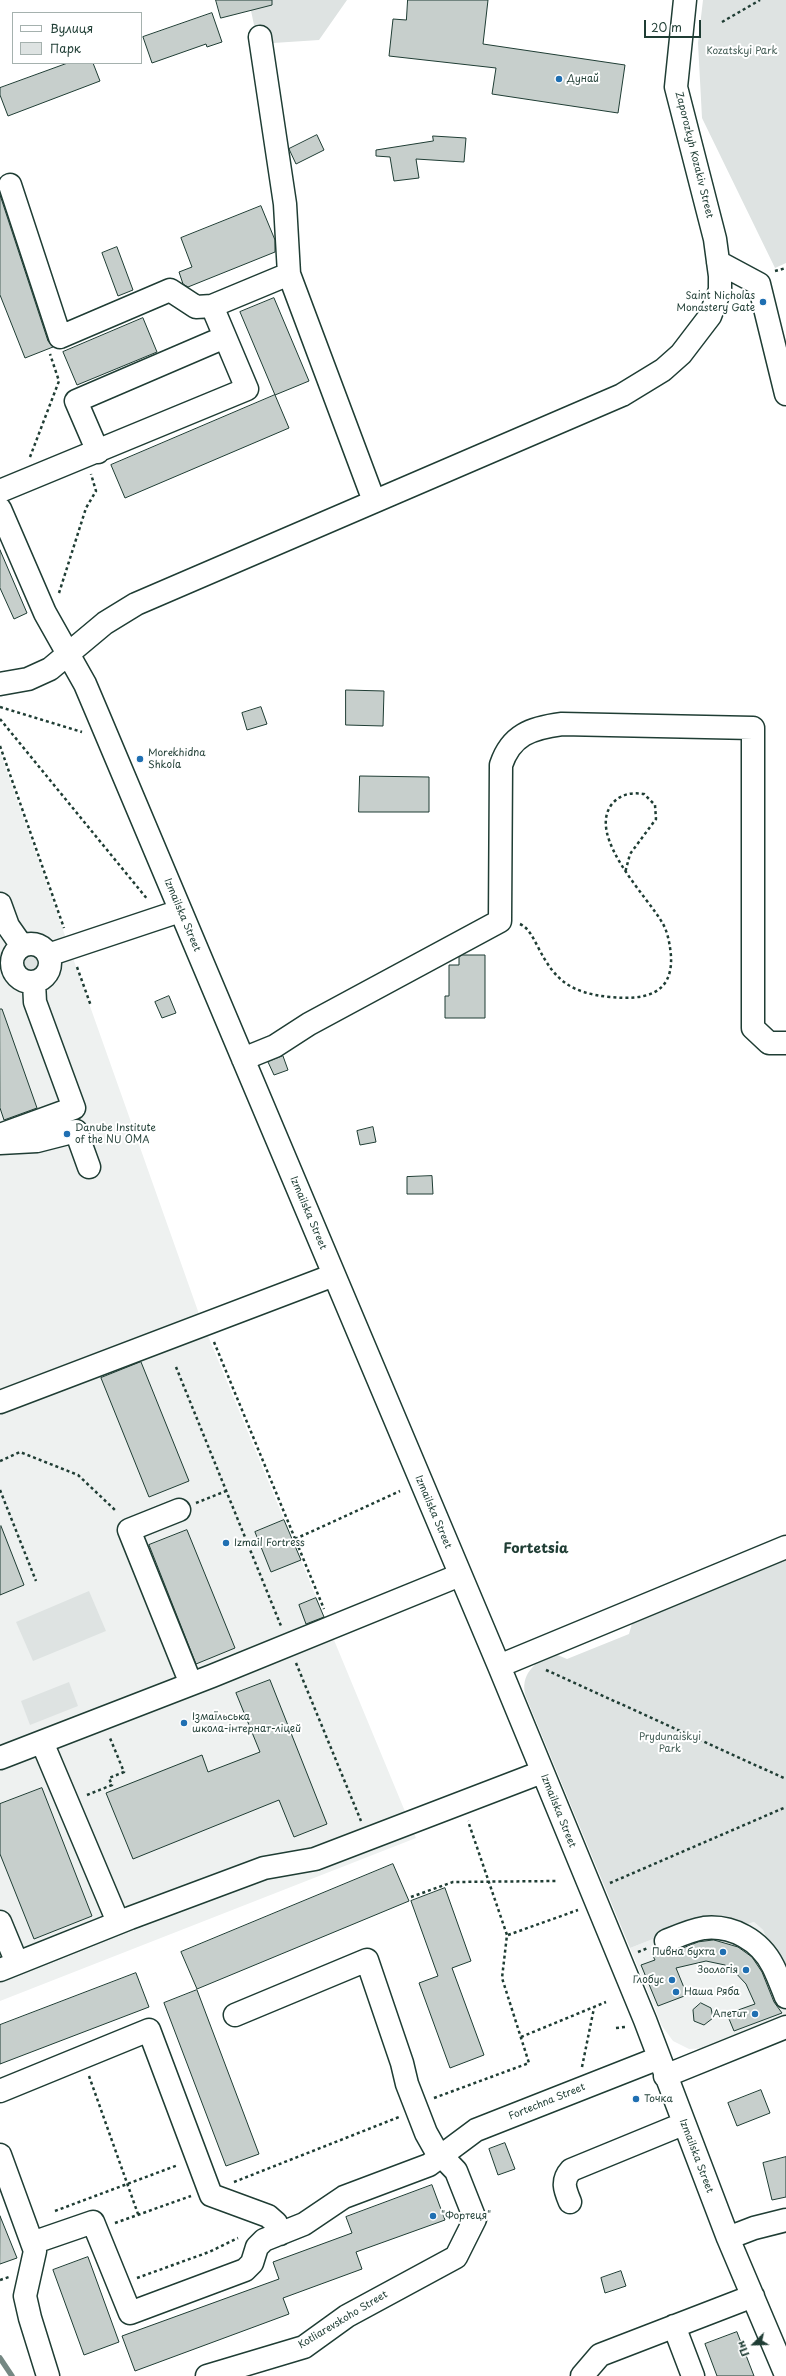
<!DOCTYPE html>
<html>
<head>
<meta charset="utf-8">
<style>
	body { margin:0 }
	#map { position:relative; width:786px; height:2376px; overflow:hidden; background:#fff; font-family:"Playpen Sans",sans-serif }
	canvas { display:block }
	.legend { position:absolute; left:12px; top:12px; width:130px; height:52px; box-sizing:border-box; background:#fff; border:1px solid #a5b1ae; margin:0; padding:5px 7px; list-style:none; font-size:12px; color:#1f3d34 }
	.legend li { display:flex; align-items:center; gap:8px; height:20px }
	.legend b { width:20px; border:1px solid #a5b1ae }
	.north { position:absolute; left:734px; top:2324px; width:40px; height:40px; -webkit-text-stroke:3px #fff; paint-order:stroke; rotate:247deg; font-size:11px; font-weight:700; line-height:16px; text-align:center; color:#1f3d34 }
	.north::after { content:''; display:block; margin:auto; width:14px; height:18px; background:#1f3d34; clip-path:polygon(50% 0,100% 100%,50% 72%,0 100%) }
	.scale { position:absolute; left:644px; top:20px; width:57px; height:18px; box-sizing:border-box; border:2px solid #1f3d34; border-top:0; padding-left:5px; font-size:12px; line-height:14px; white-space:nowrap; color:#1f3d34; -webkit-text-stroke:3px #fff; paint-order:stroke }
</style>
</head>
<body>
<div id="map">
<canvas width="786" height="2376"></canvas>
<ul class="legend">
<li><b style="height:5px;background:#fff"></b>Вулиця</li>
<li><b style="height:11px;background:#dee3e2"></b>Парк</li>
</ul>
<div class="north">Пн</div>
<div class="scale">20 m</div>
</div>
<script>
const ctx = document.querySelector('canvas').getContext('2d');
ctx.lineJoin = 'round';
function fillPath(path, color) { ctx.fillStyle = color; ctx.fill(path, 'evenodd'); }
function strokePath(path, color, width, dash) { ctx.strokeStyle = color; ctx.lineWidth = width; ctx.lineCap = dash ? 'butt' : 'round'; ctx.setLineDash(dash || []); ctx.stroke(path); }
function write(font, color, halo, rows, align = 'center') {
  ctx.font = font + ' "Playpen Sans",sans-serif'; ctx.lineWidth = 4; ctx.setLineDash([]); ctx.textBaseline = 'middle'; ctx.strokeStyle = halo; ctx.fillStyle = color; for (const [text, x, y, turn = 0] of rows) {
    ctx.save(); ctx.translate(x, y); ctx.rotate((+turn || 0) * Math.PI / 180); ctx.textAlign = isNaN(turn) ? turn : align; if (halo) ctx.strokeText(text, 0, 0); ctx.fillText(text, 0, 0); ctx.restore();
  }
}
fillPath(new Path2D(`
	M0,752L199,1314L416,1838L0,2001Z
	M754,1922L763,1930L786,1986V2016L708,2048L689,2049L673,2041L662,2026L630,1948L689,1925L741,1926Z`), '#eef1f0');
fillPath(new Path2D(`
	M259,0H347L319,40L258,44L250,6Z
	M703,0H786V263L775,268L702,118L698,43Z
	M18 963a13 13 0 1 1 26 0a13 13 0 1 1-26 0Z
	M786,1558V1986L763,1930L754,1922L741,1926L689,1925L630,1948L526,1697C519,1675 535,1662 553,1653L567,1659L629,1634L633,1620Z
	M89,1591L106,1631L33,1661L16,1622Z
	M69,1682L78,1706L30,1725L21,1701Z`), '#dee3e2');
strokePath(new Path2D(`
	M0,2358L12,2376`), '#758883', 5.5);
const building = new Path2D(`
	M216,0H272V5L221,18Z
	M408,0H488L483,44L625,65L618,113L492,94L496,68L389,56L393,19L406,20Z
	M212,13L222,42L207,47L206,44L152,63L143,37Z
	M68,63H93L100,81L8,116L0,95V88Z
	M317,135L324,150L296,164L289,149Z
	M433,136L466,138L464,162L416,159L419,178L394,181L390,157L376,156V150L433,141Z
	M0,195L48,341L53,347L25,358L0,295Z
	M261,206L275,240V252L188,287L183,284L179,272L192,267L181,238Z
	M117,247L133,290L118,296L102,253Z
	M274,298L309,381L275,395L240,312Z
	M143,318L157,352L77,385L63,352Z
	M275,395L289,428L125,498L111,465Z
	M0,550L27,613L14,619L0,588Z
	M346,690L384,691L383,726L346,725Z
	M261,707L267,724L247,730L242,713Z
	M360,776L429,777V812H359Z
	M463,955H485V1018H445V996H449V965H459V957Z
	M169,996L176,1013L162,1018L155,1002Z
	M0,1009H2L37,1108L4,1120L0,1108Z
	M283,1056L288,1070L274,1075L268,1062Z
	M373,1127L376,1142L360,1145L357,1131Z
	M432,1176L433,1194H407V1177Z
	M141,1362L189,1481L149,1497L101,1378Z
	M284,1520L301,1560L271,1572L255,1532Z
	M1,1526L24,1585L0,1595V1527Z
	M187,1530L235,1648L196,1664L149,1545Z
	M316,1598L324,1617L306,1624L299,1605Z
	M270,1680L327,1824L294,1837L279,1800L133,1859L106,1793L202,1755L208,1772L260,1752L236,1693Z
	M42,1788L92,1916L34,1939L0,1854V1804Z
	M393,1864L409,1901L197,1989L181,1952Z
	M445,1888L471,1961L452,1968L484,2055L450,2068L419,1983L438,1976L411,1901Z
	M714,1940L738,1947L752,1957L762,1972L774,2002L782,2013L734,2031L727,2014L755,2004L746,1984L733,1970L725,1965L706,1961L676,1968L687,1995L658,2006L641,1965L655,1960L652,1954L659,1951L670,1953L698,1942Z
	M136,1973L149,2007L0,2064V2025Z
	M197,1990L259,2154L226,2166L164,2003Z
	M701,2003L711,2008L713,2018L704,2025L694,2021L693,2010Z
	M761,2090L770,2113L737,2126L728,2103Z
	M505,2143L515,2169L498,2175L489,2149Z
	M786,2157V2197L772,2200L763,2163Z
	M432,2185L445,2220L356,2252L362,2269L283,2298L289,2314L135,2371L122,2336L279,2279L273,2262L352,2233L346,2217Z
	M0,2216L17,2258L0,2264Z
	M88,2257L119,2342L84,2355L53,2270Z
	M621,2271L626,2286L605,2293L601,2278Z
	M737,2332L754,2376H717L705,2344Z`);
fillPath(building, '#c7cfcc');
strokePath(building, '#1f3d34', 1);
const minor = new Path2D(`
	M260,37L285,204L289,274L374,501
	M10,185L60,337L170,290L196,307L212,306
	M718,262L759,284L786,394
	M98,452L76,401L225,337
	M0,491L247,389L212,306L289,274
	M0,509L45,613L85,684L99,717L499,1666L645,2020L728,2238L786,2375
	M0,684L28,679L50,669L105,623L136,604L622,395L663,370L681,354L710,316L720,290V276L715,239L676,87L685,0
	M0,904L8,926L22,946
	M12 963a19 19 0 1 1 38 0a19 19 0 1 1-38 0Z
	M48,955L180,911
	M243,1059L275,1046L309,1024L500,921L501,765C511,735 531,728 562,724L753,728V1028L769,1043H786
	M0,1135L74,1108L35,1002L34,982
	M0,1143L37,1141L76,1131L89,1167
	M0,1402L334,1275
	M179,1510L129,1530L191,1684
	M499,1666L786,1547
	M42,1742L118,1922
	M0,1758L212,1676L460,1575
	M0,1922L17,1963
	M666,1941C678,1936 691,1930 704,1928C732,1925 760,1940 773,1966C778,1976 782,1987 786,1997
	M0,1970L130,1918L264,1868L315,1859L542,1772
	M665,2076L786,2027
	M0,2091L149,2030L211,2195L268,2216L276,2223L280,2234
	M0,2155L35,2251L25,2296L30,2318L48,2376
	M570,2202C565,2190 561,2181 571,2170L683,2124
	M728,2238L754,2228L786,2220
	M32,2243L93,2222L130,2313L245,2270L252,2263L257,2247L264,2240L304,2224L344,2197L429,2165L476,2130L659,2058
	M674,2326L693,2376
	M207,2376L304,2347L347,2316L456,2257L475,2219L456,2171L435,2149L426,2133L407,2084L402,2063L367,1960L235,2015
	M582,2376L600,2355L753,2296`);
strokePath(minor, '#1f3d34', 25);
strokePath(new Path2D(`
	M722,22L760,0
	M775,271L786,268
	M30,457L59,381L50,354
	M59,593L86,508L96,491L91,474
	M0,707L82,732
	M0,719L148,900
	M0,746L64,928
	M520,924C529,928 533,938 538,947C555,981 571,993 610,997C643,1000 673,996 671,956C670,945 668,933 663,924C649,898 586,837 612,804C620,794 632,792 644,794L655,805L656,819L630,854L625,873
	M77,967L91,1006
	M214,1342L324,1609
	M176,1367L281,1626
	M0,1461L20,1452L78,1475L115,1510
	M0,1490L36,1581
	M196,1503L226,1491
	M295,1539L400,1491
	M296,1663L361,1821
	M546,1670L786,1779
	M87,1795L112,1785L109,1778L124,1772L110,1738
	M610,1883L786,1807
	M411,1897L453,1882L558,1881
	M508,1935L578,1910
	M638,1952L648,1948
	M616,2028L625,2027
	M521,2037L606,2002
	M582,2067L594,2008
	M89,2076L138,2214
	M434,2098L529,2063L502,1978L507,1935L468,1821
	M234,2182L399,2117
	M55,2211L178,2165
	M115,2223L191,2196
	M137,2278L209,2252L238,2238
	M0,2280L9,2277`), '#1f3d34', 2.5, [3, 3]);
strokePath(minor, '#fff', 22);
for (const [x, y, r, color] of [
	[559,79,4,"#1f6fb2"],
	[763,302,4,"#1f6fb2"],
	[140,759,4,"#1f6fb2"],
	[67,1134,4,"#1f6fb2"],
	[226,1543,4,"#1f6fb2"],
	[184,1723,4,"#1f6fb2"],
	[723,1952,4,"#1f6fb2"],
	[746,1970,4,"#1f6fb2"],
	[672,1980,4,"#1f6fb2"],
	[676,1992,4,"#1f6fb2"],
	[755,2014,4,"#1f6fb2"],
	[636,2099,4,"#1f6fb2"],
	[433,2216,4,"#1f6fb2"]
]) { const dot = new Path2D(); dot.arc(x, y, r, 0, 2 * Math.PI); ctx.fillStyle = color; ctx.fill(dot); strokePath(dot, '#fff', 1.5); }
write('10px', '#455e57', '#fff', [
	["Kozatskyi Park",742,51],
	["Prydunaiskyi",670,1737],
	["Park",670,1749]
]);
write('10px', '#1f3d34', '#fff', [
	["Дунай",567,79],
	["Saint Nicholas",755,296,"right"],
	["Monastery Gate",755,308,"right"],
	["Morekhidna",148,753],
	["Shkola",148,765],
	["Danube Institute",75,1128],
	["of the NU OMA",75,1140],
	["Izmail Fortress",234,1543],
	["Ізмаїльська",192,1717],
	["школа-інтернат-ліцей",192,1729],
	["Пивна бухта",715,1952,"right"],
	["Зоологія",738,1970,"right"],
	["Глобус",664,1980,"right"],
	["Наша Ряба",684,1992],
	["Апетит",747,2014,"right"],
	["Точка",644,2099],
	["\"Фортеця\"",441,2216]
], 'left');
write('10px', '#1f3d34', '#fff', [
	["Zaporozkyh Kozakiv Street",694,155,76],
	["Izmailska Street",182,915,67],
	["Izmailska Street",308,1213,67],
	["Izmailska Street",433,1512,67],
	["Izmailska Street",558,1811,68],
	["Fortechna Street",547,2102,-22],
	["Izmailska Street",696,2156,69],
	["Kotliarevskoho Street",343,2320,-31]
]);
write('bold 14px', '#1f3d34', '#fff', [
	["Fortetsia",536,1549]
]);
</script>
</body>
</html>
